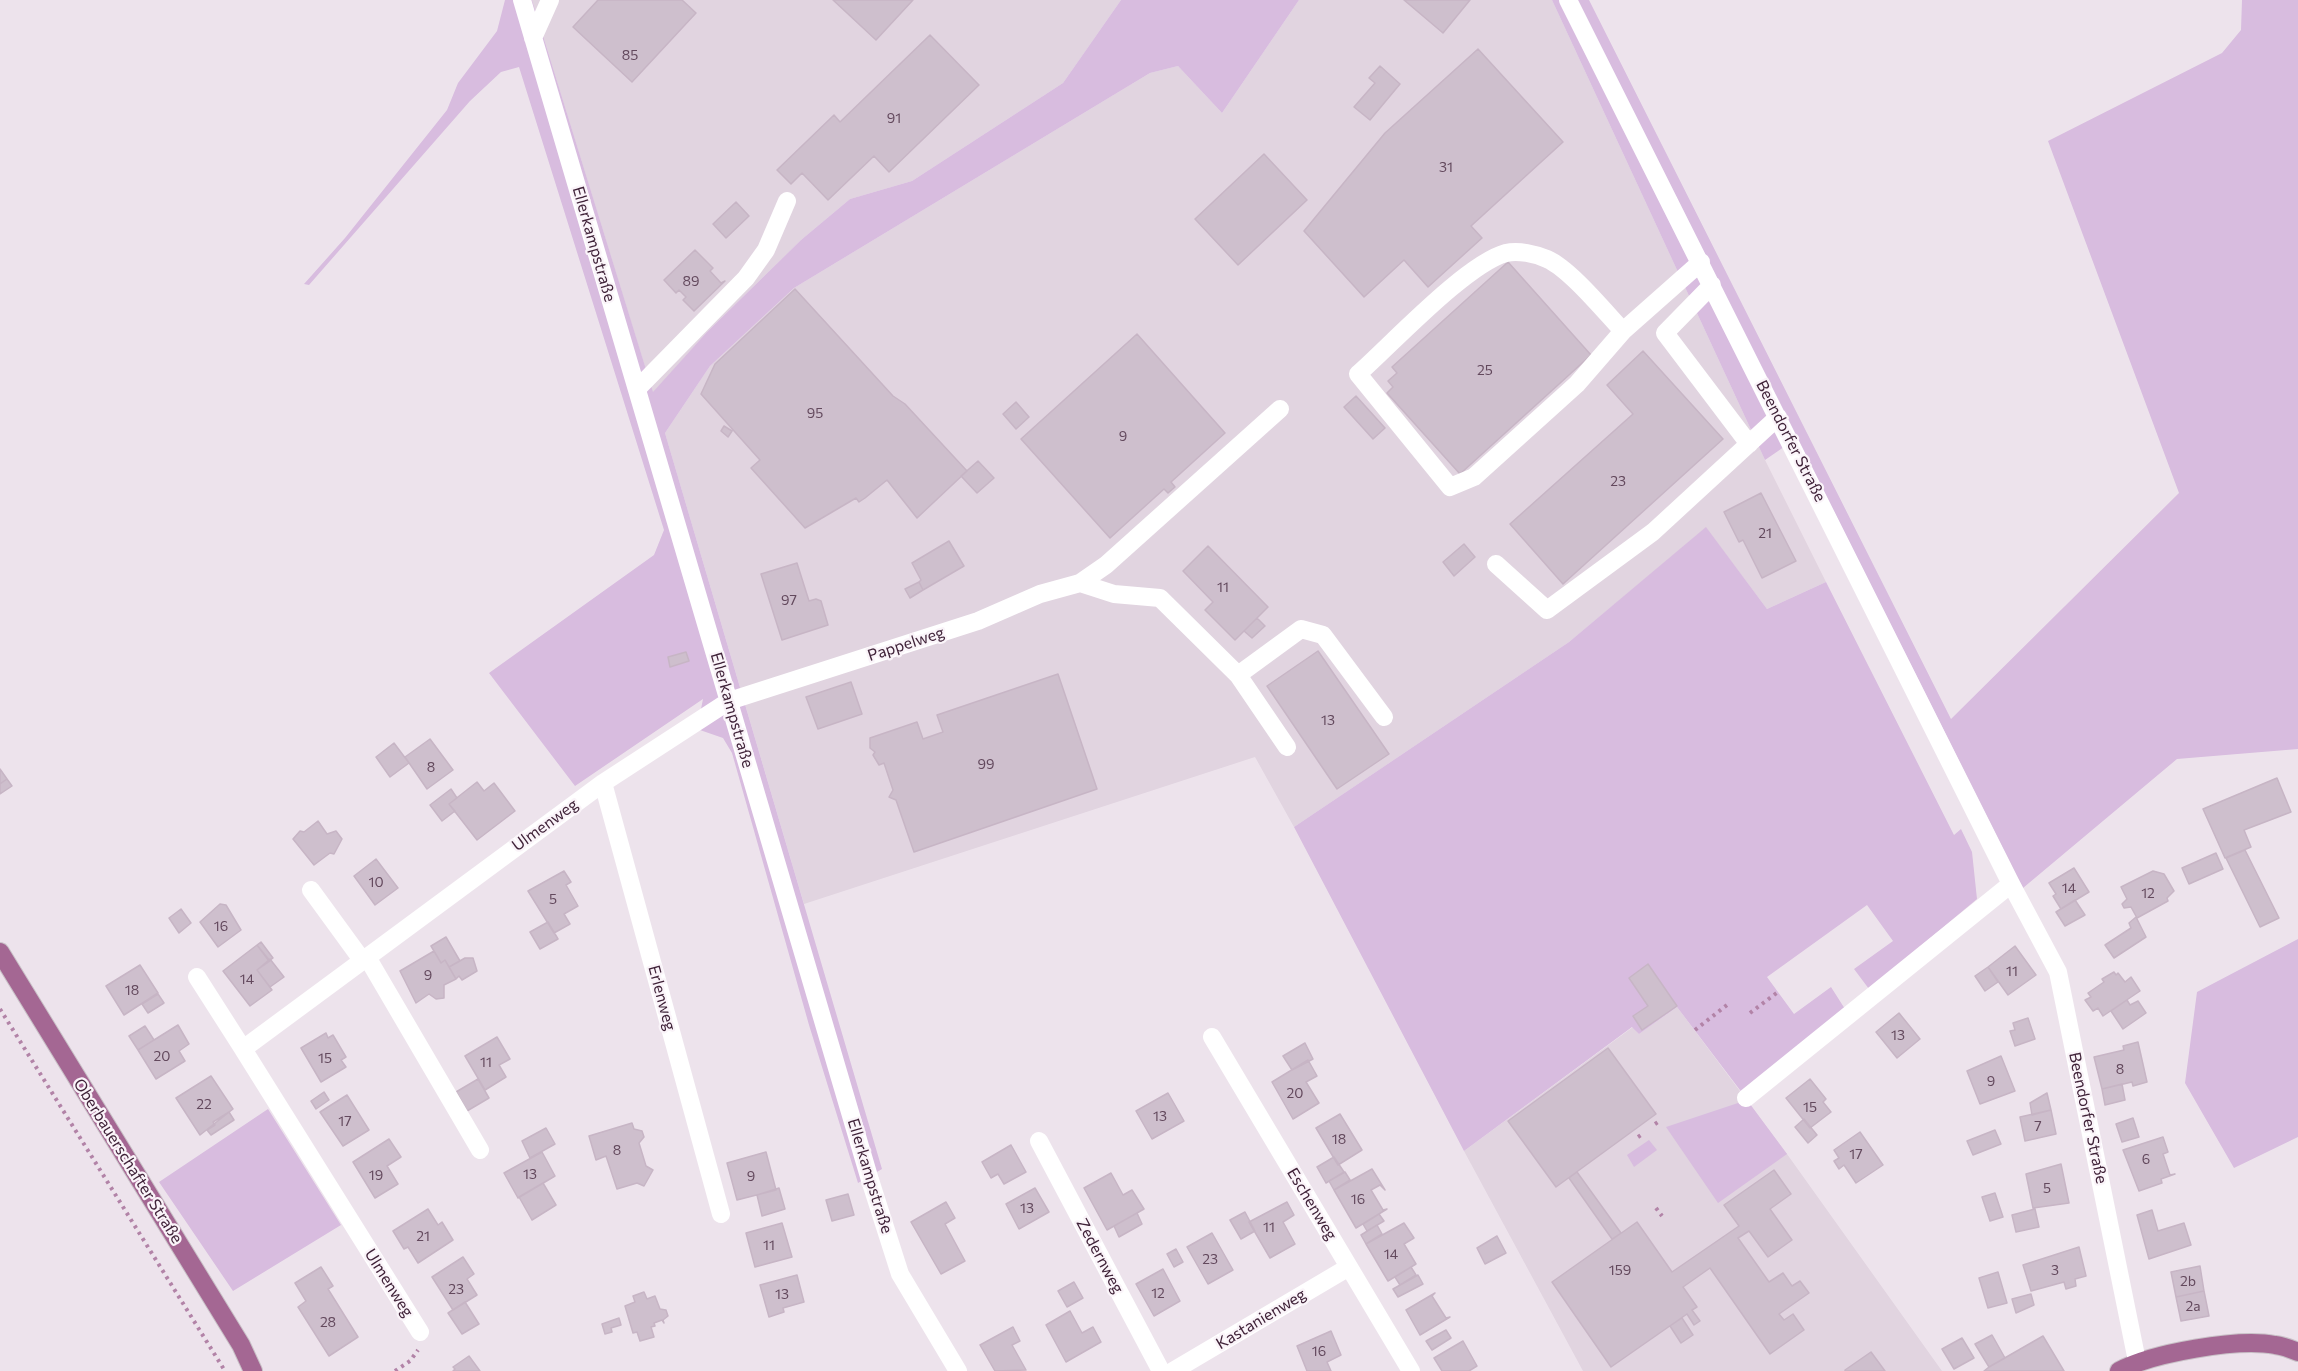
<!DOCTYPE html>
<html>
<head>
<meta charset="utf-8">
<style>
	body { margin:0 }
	canvas { display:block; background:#ede3ec }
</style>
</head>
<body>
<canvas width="2298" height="1371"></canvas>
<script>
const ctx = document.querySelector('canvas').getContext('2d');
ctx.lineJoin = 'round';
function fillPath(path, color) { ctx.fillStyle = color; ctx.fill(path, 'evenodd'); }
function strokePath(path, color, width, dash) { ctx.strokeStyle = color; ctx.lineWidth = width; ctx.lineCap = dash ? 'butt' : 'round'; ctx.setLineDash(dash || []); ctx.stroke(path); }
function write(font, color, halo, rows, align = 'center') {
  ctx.font = font + ' Commissioner,sans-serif'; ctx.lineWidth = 4.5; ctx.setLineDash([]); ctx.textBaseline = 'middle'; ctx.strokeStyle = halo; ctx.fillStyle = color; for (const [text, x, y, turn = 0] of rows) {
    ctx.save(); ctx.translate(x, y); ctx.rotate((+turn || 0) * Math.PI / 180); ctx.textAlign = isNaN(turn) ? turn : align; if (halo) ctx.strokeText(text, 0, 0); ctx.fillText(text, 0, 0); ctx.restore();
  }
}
fillPath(new Path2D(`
	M532,0H1121L1063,83L912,181L850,199L801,240L707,332L653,393Z
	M1299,0H1552L1765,460L1826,582L1767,609L1706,528L1569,642L1294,827L1255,757L804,904L665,433L710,366L794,288L1150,73L1178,66L1222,113Z
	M1677,1007L1787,1154L1942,1371H1583L1464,1151L1633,1027L1639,1034Z`), '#e1d4e0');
fillPath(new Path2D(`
	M505,0H532L653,392L707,332L801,240L850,199L912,181L1063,83L1121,0H1299L1222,113L1178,66L1150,73L794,288L710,366L665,433L882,1169L858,1183L809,1025L732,753L723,738L697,729L703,699L575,786L489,673L654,555L664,530L519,67L501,72L470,101L309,285L304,284L345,238L447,110L458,83L497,31Z
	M1552,0H1589L1951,719L2179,493L2048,141L2222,53L2241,30L2242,0H2298V749L2177,759L2023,888L1797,438L1765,460Z
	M1706,527L1767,609L1826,582L1954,835L1961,829L1972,852L1977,899L1869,989L1854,969L1893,941L1867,905L1767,977L1794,1014L1831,987L1845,1009L1746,1098L1677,1007L1639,1034L1632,1027L1464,1151L1294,827L1569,642Z
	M2298,939V1137L2234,1168L2185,1083L2197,992Z
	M1747,1100L1787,1154L1718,1203L1666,1127Z
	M268,1109L341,1225L233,1291L159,1182Z
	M1649,1140L1657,1150L1634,1167L1627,1155Z`), '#d8bcdf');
const building = new Path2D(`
	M598,0H682L696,13L632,82L573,27Z
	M833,0H913L876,40Z
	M1404,0H1470L1443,33Z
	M930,35L979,85L889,172L874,156L828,200L802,173L791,184L777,170L834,115L840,122Z
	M1478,49L1563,142L1471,226L1482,238L1428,287L1404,260L1364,297L1304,231L1385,133Z
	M1380,66L1400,84L1370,120L1354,107L1375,83L1369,78Z
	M1264,154L1307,200L1238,265L1195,219Z
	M736,202L749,216L726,238L713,224Z
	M695,250L713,268L710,271L721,283L725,281L694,311L683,300L686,297L679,290L676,293L664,280Z
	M1508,262L1591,355L1460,474L1387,393L1393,387L1388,381L1397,373L1392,367Z
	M795,289L893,396L905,404L967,471L917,518L887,480L865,498L859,502L856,498L805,528L751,468L760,460L701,394L715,364Z
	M1137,334L1225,433L1171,482L1175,487L1168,493L1164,489L1110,538L1021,439Z
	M1643,351L1723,439L1563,584L1510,524L1633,414L1607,385Z
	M1356,396L1385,428L1373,439L1344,407Z
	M1016,402L1029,417L1016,429L1003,414Z
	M724,426L732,431L728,437L721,431Z
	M978,461L994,478L977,493L961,476Z
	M1761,493L1796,561L1762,578L1743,540L1739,542L1724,512Z
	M949,541L964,566L923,590L919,582L921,580L912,563Z
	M1464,544L1475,557L1454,576L1443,562Z
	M1208,546L1268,607L1235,640L1205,610L1213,602L1183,571Z
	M797,563L809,601L816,599L821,601L828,625L782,640L761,574Z
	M919,582L923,590L910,598L905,589Z
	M1257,618L1265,626L1252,638L1244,631Z
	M1318,651L1389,754L1337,789L1267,686Z
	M686,652L689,661L670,667L668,657Z
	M1058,674L1097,789L914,852L896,800L889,797L893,790L884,763L879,765L873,755L875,752L870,748V738L917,722L923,739L943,732L937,715Z
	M851,682L862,714L818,729L806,697Z
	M430,739L453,770L427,789L405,757Z
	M394,743L409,763L390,777L376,757Z
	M0,769L7,779L0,784Z
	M2277,778L2291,812L2244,830L2251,847L2225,858L2203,809Z
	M7,779L12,786L0,794V784Z
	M477,782L484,791L494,783L515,811L477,840L449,804Z
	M451,789L457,798L449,804L455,811L442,821L430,805Z
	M318,821L327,834L336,831L342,839L334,854L330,853L314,865L293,839L300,831L304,832Z
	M2245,850L2279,918L2260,927L2226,858Z
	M2216,853L2223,869L2189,884L2182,868Z
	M376,859L398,888L375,905L354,876Z
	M2074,868L2089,892L2061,909L2053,896L2056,894L2049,883Z
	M564,871L571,882L566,885L578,906L564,914L570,924L554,933L528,891Z
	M2153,871L2164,874L2174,891L2167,898L2168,901L2137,918L2131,907L2124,908L2122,904L2127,899L2121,887Z
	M2075,900L2085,915L2065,926L2056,912Z
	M220,904L226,905L241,930L218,947L200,922Z
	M181,909L191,923L179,933L169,918Z
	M2136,917L2146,937L2114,958L2105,945L2131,928L2129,923Z
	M548,922L558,939L540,949L530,932Z
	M446,937L460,961L449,967L445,960L441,963L431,946Z
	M261,942L273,958L269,961L257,945Z
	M257,945L270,961L257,970L272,990L250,1006L223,971Z
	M2015,946L2036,975L2008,995L1988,967Z
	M434,951L441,963L445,960L456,979L444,985V998L436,999L429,994L416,1003L400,971Z
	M465,958H473L477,971L462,980L459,976L456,979L449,967Z
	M270,959L284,977L270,987L257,970Z
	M1648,964L1677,1006L1642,1030L1633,1016L1648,1006L1629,978Z
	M140,965L158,993L124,1015L106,986Z
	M1988,967L1998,982L1985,991L1975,976Z
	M2114,972L2116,975L2118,973L2125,982L2131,977L2140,991L2103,1016L2098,1008L2093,1011L2085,1000L2091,997L2088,993L2104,982L2102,979Z
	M158,994L164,1003L148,1013L142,1004Z
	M2127,1000L2130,1005L2138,1001L2146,1013L2123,1029L2111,1011Z
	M1899,1013L1920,1039L1897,1058L1876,1032Z
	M2028,1018L2035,1039L2015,1046L2010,1031L2015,1030L2013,1023Z
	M178,1025L189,1044L179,1051L185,1061L156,1079L138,1050Z
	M145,1026L154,1040L138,1050L129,1036Z
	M326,1033L328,1038L333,1035L346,1057L341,1060L346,1067L321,1082L301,1048Z
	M497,1037L510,1059L499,1065L506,1077L485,1090L465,1056Z
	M2138,1042L2147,1082L2133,1086L2132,1082L2102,1089L2094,1057L2124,1050L2123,1046Z
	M1305,1043L1313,1059L1292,1070L1283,1056Z
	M1608,1048L1656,1114L1556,1187L1508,1121Z
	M2001,1056L2015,1091L1980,1104L1967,1071Z
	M1308,1060L1317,1076L1306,1082L1319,1103L1293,1119L1272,1082Z
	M211,1076L233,1109L200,1135L176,1098Z
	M478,1079L489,1098L467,1111L456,1092Z
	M1810,1079L1826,1099L1823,1102L1831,1112L1810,1128L1786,1098Z
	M2122,1084L2125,1100L2105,1105L2102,1089Z
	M324,1092L329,1100L316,1109L311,1101Z
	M1168,1093L1184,1121L1152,1139L1136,1111Z
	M2047,1093L2051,1110L2032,1115L2030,1103Z
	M347,1095L369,1130L343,1146L320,1112Z
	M2051,1110L2056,1134L2025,1141L2020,1117Z
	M229,1112L234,1120L211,1135L207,1130L215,1125L213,1122Z
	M1340,1114L1362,1150L1338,1165L1316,1128Z
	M2133,1118L2139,1137L2122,1142L2116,1124Z
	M1804,1119L1817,1135L1808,1143L1795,1127Z
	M632,1123L634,1129L642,1131L644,1137L639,1143L646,1166L653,1170L644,1186L637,1183L617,1189L606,1156L596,1160L589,1136Z
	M546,1128L555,1144L530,1158L522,1141Z
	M1995,1130L2001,1144L1973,1155L1967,1141Z
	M1860,1132L1883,1165L1856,1183L1844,1165L1839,1169L1834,1161L1839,1158L1834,1150Z
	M2163,1137L2168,1152L2163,1154L2170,1175L2175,1174L2161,1179L2162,1183L2139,1191L2123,1150Z
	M389,1139L401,1157L387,1166L398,1184L375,1198L353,1162Z
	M1011,1145L1026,1172L1004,1184L998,1174L991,1178L982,1162Z
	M542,1152L555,1176L518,1198L504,1173Z
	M766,1152L776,1190L737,1200L727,1163Z
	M1334,1157L1344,1172L1326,1183L1317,1167Z
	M2061,1164L2069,1203L2033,1208L2026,1174Z
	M1372,1169L1385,1190L1380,1185L1371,1190L1383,1210L1387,1209L1356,1228L1334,1190Z
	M1774,1170L1791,1194L1770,1209L1792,1240L1768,1257L1749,1231L1738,1238L1769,1282L1783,1273L1792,1286L1800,1281L1809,1293L1779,1314L1784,1320L1793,1314L1804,1330L1770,1354L1710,1268L1683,1287L1697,1307L1692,1310L1700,1321L1694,1325L1687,1314L1611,1367L1552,1282L1637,1222L1672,1272L1739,1226L1724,1205Z
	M1345,1172L1350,1180L1334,1190L1329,1181Z
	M1577,1172L1621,1233L1612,1239L1569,1178Z
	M1111,1173L1123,1195L1132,1190L1144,1209L1107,1230L1084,1188Z
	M543,1183L556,1205L532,1220L519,1197Z
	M779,1188L785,1209L762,1216L757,1195Z
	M1035,1188L1049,1212L1019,1229L1006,1204Z
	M1995,1193L2003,1217L1990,1221L1982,1197Z
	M848,1194L854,1215L832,1221L826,1200Z
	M946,1202L955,1218L945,1224L965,1261L941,1274L911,1222Z
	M1287,1202L1294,1215L1283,1222L1295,1244L1270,1258L1249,1222Z
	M428,1209L438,1225L442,1222L453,1240L418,1263L408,1247L404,1249L393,1231Z
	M2035,1209L2039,1227L2016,1232L2012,1215Z
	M2152,1210L2158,1231L2184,1223L2191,1245L2149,1259L2137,1215Z
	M1245,1212L1255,1231L1241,1239L1230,1220Z
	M1137,1213L1142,1224L1119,1237L1114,1226Z
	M1379,1214L1384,1221L1367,1231L1363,1224Z
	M782,1223L792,1257L755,1267L746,1233Z
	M1404,1223L1414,1238L1404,1244L1416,1264L1388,1281L1366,1244Z
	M1377,1225L1382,1234L1366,1244L1361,1235Z
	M1212,1233L1233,1270L1208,1284L1187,1247Z
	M1497,1236L1506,1253L1485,1264L1477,1248Z
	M2079,1247L2086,1276L2075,1279L2076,1286L2066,1289L2064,1282L2031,1291L2023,1265Z
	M1176,1249L1183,1262L1174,1267L1167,1254Z
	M463,1257L474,1274L467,1279L477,1295L453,1310L432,1277Z
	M2200,1266L2204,1291L2176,1297L2171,1272Z
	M321,1267L333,1286L328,1289L358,1337L329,1356L298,1307L306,1301L295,1283Z
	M1411,1267L1416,1275L1400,1285L1395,1277Z
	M1163,1269L1180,1301L1154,1316L1136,1284Z
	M1998,1272L2007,1303L1988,1308L1979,1278Z
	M797,1275L804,1302L783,1308L784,1312L769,1317L760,1285Z
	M1418,1275L1423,1284L1398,1297L1393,1289Z
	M1074,1282L1083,1298L1067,1307L1058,1291Z
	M2204,1291L2209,1316L2181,1321L2176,1297Z
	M644,1292L647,1299L655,1296L660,1309L666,1310L668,1316L663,1320L664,1323L662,1320L654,1323L655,1326L651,1327L654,1337L640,1341L637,1332L633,1333L625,1306L635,1302L633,1296Z
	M1435,1293L1432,1296L1446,1318L1450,1317L1420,1335L1406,1310Z
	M2031,1294L2034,1305L2016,1313L2012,1299Z
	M465,1302L479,1324L462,1334L448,1313Z
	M1070,1311L1082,1333L1093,1327L1101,1342L1066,1362L1046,1325Z
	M619,1318L621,1325L611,1328L612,1332L605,1334L602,1324Z
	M1682,1318L1693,1335L1681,1343L1670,1326Z
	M1013,1327L1020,1341L1012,1345L1026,1370L995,1371L980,1345Z
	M1446,1330L1451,1338L1432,1350L1426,1341Z
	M1331,1331L1341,1355L1327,1362L1331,1371H1307L1297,1346Z
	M1992,1335L2005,1358L1989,1367L1975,1344Z
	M2043,1336L2064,1371H1984L1989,1367Z
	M1962,1338L1974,1358L1954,1369L1942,1349Z
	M1463,1341L1477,1366L1469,1371H1442L1434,1358Z
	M1871,1352L1885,1371H1845V1370Z
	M469,1356L480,1371H453L455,1369L453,1367Z`);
fillPath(building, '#cebfcd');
strokePath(building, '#c7b5c5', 1.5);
const major = new Path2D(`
	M0,952L241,1345L253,1371
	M2119,1371C2152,1353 2238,1338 2275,1345C2283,1346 2291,1349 2298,1352`);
strokePath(major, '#c9c1c7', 20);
strokePath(new Path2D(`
	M0,1009L225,1371
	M1750,1013L1778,992
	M1695,1030L1727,1005
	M1655,1124L1661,1120
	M1638,1137L1644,1133
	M1656,1208L1662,1216
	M395,1371L410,1361L418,1350`), '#b283a7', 4, [3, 4.5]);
strokePath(new Path2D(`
	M522,0L870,1180L900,1274L958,1371
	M1568,0L2011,884L2058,972L2137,1361
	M533,38L550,0
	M1712,285L1665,333L1749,444
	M1623,331L1577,384L1474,477L1450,487L1358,374C1392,344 1466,264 1506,253C1518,250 1536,254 1547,259C1570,269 1605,312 1623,331L1701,262
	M637,389L746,278L766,250L787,201
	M1496,564L1547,610L1653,532L1778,417
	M1080,583L1114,594L1160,598L1238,675L1287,747
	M1238,675L1301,629L1323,635L1384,717
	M603,783L721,1214
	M311,890L362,960
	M367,957L480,1150
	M197,977L243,1049L603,783L729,701L978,621L1040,594L1080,583L1106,565L1280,409
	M1212,1037L1411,1371
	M243,1049L420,1332
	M1746,1098L2011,884
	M1039,1141L1161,1371
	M1173,1371L1349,1267`), '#fff', 18);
strokePath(major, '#a46793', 18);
write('14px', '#63495d', null, [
	["85",630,55],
	["91",894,118],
	["31",1446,167],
	["89",691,281],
	["25",1485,370],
	["95",815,413],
	["9",1123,436],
	["23",1618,481],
	["21",1765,533],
	["11",1223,587],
	["97",789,600],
	["13",1328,720],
	["99",986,764],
	["8",431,767],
	["10",376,882],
	["14",2069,888],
	["12",2148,893],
	["5",553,899],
	["16",221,926],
	["11",2012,971],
	["9",428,975],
	["14",247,979],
	["18",132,990],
	["13",1898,1035],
	["20",162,1056],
	["15",325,1058],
	["11",486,1062],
	["8",2120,1069],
	["9",1991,1081],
	["20",1295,1093],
	["22",204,1104],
	["15",1810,1107],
	["13",1160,1116],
	["17",345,1121],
	["7",2038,1126],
	["18",1339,1139],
	["8",617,1150],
	["17",1856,1154],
	["6",2146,1159],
	["13",530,1174],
	["19",376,1175],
	["9",751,1176],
	["5",2047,1188],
	["16",1358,1199],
	["13",1027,1208],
	["11",1269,1227],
	["21",423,1236],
	["11",769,1245],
	["14",1391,1254],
	["23",1210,1259],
	["159",1620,1270],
	["3",2055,1270],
	["2b",2188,1281],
	["23",456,1289],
	["12",1158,1293],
	["13",782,1294],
	["2a",2193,1306],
	["28",328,1322],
	["16",1319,1351]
]);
write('16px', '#3f2238', '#faf4f9', [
	["Ellerkampstraße",594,244,74],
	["Beendorfer Straße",1791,441,63],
	["Pappelweg",906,644,-18],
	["Ellerkampstraße",732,710,74],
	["Ulmenweg",545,825,-36],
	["Erlenweg",662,998,75],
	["Beendorfer Straße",2088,1118,78],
	["Oberbauerschafter Straße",128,1161,58],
	["Ellerkampstraße",870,1176,73],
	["Eschenweg",1312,1204,59],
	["Zedernweg",1100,1256,62],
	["Ulmenweg",389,1283,58],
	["Kastanienweg",1261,1319,-31]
]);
</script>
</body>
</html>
